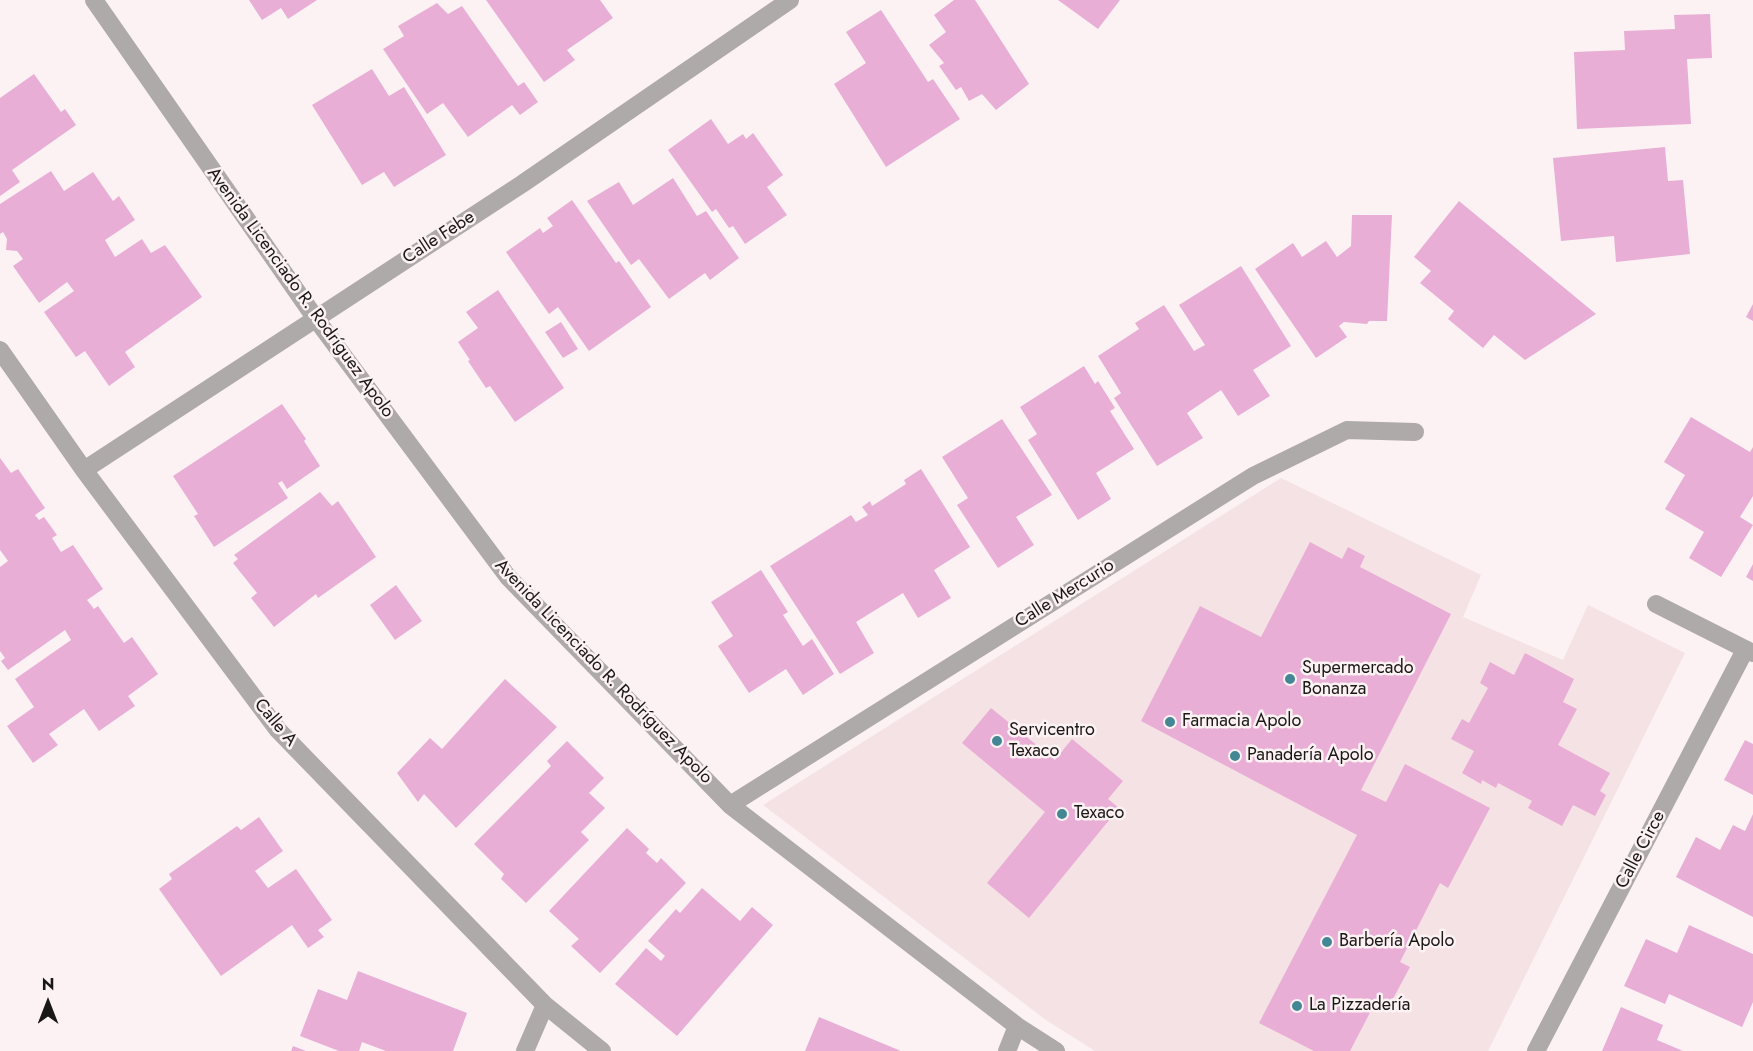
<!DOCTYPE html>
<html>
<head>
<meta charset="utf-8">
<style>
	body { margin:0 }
	#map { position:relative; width:1753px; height:1051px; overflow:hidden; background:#fcf2f3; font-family:Jost,sans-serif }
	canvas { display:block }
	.north { position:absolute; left:18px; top:973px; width:60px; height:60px; -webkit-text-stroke:4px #fcf2f3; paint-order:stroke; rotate:0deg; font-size:16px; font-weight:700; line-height:24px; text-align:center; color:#1a1717 }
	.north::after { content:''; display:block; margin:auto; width:21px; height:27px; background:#1a1717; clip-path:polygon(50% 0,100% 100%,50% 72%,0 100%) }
</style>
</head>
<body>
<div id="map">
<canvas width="1753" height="1051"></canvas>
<div class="north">N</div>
</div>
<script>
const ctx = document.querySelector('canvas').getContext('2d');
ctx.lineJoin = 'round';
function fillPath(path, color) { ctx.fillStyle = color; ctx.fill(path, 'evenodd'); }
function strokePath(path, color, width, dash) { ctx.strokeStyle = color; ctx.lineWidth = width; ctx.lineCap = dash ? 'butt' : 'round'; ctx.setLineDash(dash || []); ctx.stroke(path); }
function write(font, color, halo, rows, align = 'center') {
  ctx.font = font + ' Jost,sans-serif'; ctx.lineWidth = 5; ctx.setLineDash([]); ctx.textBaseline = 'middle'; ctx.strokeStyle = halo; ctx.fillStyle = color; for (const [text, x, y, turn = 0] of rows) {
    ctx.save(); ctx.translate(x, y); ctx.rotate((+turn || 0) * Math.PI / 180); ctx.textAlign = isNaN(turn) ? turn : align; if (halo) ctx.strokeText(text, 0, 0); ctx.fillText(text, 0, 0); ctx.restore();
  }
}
fillPath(new Path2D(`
	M1281,478L1481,575L1463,617L1563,660L1588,605L1685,653L1488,1051H1095L1046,1020L763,805Z`), '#f5e2e4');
fillPath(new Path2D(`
	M249,0H317L288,19L281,8L262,20Z
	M486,0H600L613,18L567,50L575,60L544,82Z
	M954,0H975L1029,84L996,110L982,94L969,101L961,87L956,90L939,66L944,63L929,45L946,32L934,15Z
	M1058,0H1120L1098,29Z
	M437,3L448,14L462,6L518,86L524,82L538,102L520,115L512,105L468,137L443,103L427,114L383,49L404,36L398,26Z
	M881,10L928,82L933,79L960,119L886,167L834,84L866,63L846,32Z
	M1710,14L1712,58L1687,59L1691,124L1577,129L1574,52L1625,50L1624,31L1675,29L1674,15Z
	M372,69L389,96L404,87L446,155L394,187L384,172L362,185L312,105Z
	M34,74L61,112L65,109L76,125L12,170L20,182L0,196V98Z
	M711,119L728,144L743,134L746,139L753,133L783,175L767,187L787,215L745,244L733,226L729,228L716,209L712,212L668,150Z
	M1665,147L1668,181L1683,180L1690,254L1616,262L1614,236L1561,241L1553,158Z
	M51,171L64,191L93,172L113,201L119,196L135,220L105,240L115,257L142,239L151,253L165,245L202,297L125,352L135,367L109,386L85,351L76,357L44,312L74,291L67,282L39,303L13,266L23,259L17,251L6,250L7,239L3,232L0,234V204Z
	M673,178L697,216L706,211L739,258L710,280L705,273L669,299L639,259L631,265L587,201L619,182L633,205Z
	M572,200L616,263L619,261L651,307L589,351L558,307L549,314L506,252L540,228L543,233L553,226L547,218Z
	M1459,201L1596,314L1525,360L1494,335L1483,348L1448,319L1454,311L1420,283L1431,271L1414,257Z
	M1352,215H1392L1387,321H1369L1367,324L1344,322L1339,326L1347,337L1316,358L1255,269L1293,243L1302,257L1326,241L1337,257L1351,246Z
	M1241,266L1291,346L1253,370L1270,396L1238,416L1221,390L1187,413L1203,438L1157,466L1114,398L1121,393L1098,356L1139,329L1135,323L1164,305L1194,351L1205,345L1179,305Z
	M498,290L564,388L515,422L490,386L486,388L468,361L470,360L458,342L478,328L466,312Z
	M1753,304V321L1746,317Z
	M561,322L578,349L563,358L545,332Z
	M1084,366L1095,384L1098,381L1115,408L1110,411L1134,449L1096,473L1111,499L1078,520L1028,440L1037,434L1020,407Z
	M282,404L306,439L304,441L320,466L287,489L282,481L278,483L288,498L214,547L194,516L198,514L173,476Z
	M1691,417L1750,452L1753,447V496L1740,517L1753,525L1721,577L1689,558L1704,532L1665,509L1685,475L1664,462Z
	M1002,419L1052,495L1016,517L1034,545L998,568L957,505L968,498L942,457Z
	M0,458L11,473L18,469L45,508L35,515L39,520L44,517L57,535L52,538L61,552L73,545L103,589L87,600L94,609L98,606L124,643L132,637L158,674L128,696L135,706L99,731L84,709L49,734L58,745L33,763L7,726L34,707L15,679L71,640L65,630L8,670L1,661L5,658L0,651V567L8,561L0,550Z
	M921,469L970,547L934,570L951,598L918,618L903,593L856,622L874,653L840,674L770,566L851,515L856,522L868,515L862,507L870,501L872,506L906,484L904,480Z
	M320,492L332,506L338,501L376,557L318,598L316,594L274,627L251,598L257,593L233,563L238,559L234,555Z
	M1310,542L1342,559L1348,547L1365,556L1360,567L1451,614L1361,790L1386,802L1405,764L1490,808L1448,888L1440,883L1400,962L1410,967L1388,1008L1376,1001L1350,1051H1314L1259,1023L1357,835L1141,721L1200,606L1261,637Z
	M1753,564V581L1746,577Z
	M761,570L788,612L783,615L803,646L812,639L834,674L803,695L786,669L749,693L718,646L733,636L711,602Z
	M396,585L422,621L395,640L370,605Z
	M1525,653L1574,679L1563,702L1577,709L1558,745L1610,773L1600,791L1606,795L1595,816L1573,805L1562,826L1528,808L1532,801L1498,783L1496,788L1482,780L1481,784L1462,773L1474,751L1451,739L1462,719L1469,723L1488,688L1480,683L1490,662L1514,675Z
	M505,679L557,727L456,828L424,794L418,802L397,773L430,738L442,749Z
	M991,708L1055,760L1072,739L1123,781L1108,799L1119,808L1029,918L987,883L1045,812L962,743Z
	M1745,740L1753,744V795L1724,780Z
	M567,741L604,778L589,793L605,808L581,832L589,840L526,903L501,879L504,874L474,844L551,766L547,761Z
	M1753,814V917L1676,877L1696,837L1720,850L1733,825L1745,831Z
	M259,817L283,851L255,871L268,888L296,869L332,920L318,930L324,937L308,948L292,925L221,976L159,889L172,879L169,874L237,826L241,830Z
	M627,828L649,849L646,853L657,863L661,858L686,883L600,973L571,946L579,939L549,911Z
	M702,888L740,921L752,907L773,925L677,1036L615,984L646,948L661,961L665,956L648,941L676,909L680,913Z
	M1689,925L1753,954V1002L1742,1027L1669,994L1665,1004L1624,986L1646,939L1677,953Z
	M358,971L467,1013L453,1051H386L362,1042L359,1051H339L300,1036L318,989L347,1000Z
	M1621,1007L1663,1025L1657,1040L1683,1051H1602Z
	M819,1017L901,1051H805Z
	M293,1046L306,1051H291Z`), '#e9aed5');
strokePath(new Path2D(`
	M94,0L316,319L508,577L730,805L1017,1026L1056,1051
	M0,350L84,470L278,730L545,1005L602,1051
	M84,470L522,184L790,0
	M1656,604L1753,653
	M730,805L1253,476L1347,430L1415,432
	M525,1051L545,1005
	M1007,1051L1017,1026
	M1536,1051L1745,650`), '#aeaaa9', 18);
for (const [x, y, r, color] of [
	[1290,679,6,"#438795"],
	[1170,722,6,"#438795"],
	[997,741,6,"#438795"],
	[1235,756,6,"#438795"],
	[1062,814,6,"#438795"],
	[1327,942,6,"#438795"],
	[1297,1006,6,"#438795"]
]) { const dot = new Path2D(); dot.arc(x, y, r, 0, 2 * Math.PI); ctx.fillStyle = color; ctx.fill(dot); strokePath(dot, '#fcf2f3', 2); }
write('18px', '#1a1717', '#fcf2f3', [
	["Calle Febe",439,238,-33],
	["Avenida Licenciado R. Rodríguez Apolo",300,293,54],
	["Calle Mercurio",1065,594,-32],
	["Avenida Licenciado R. Rodríguez Apolo",603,672,46],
	["Calle A",275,723,50],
	["Calle Circe",1641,850,-62]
]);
write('18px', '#1a1717', '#fcf2f3', [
	["Supermercado",1302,669],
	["Bonanza",1302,690],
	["Farmacia Apolo",1182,722],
	["Servicentro",1009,731],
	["Texaco",1009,752],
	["Panadería Apolo",1247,756],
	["Texaco",1074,814],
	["Barbería Apolo",1339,942],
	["La Pizzadería",1309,1006]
], 'left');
</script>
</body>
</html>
